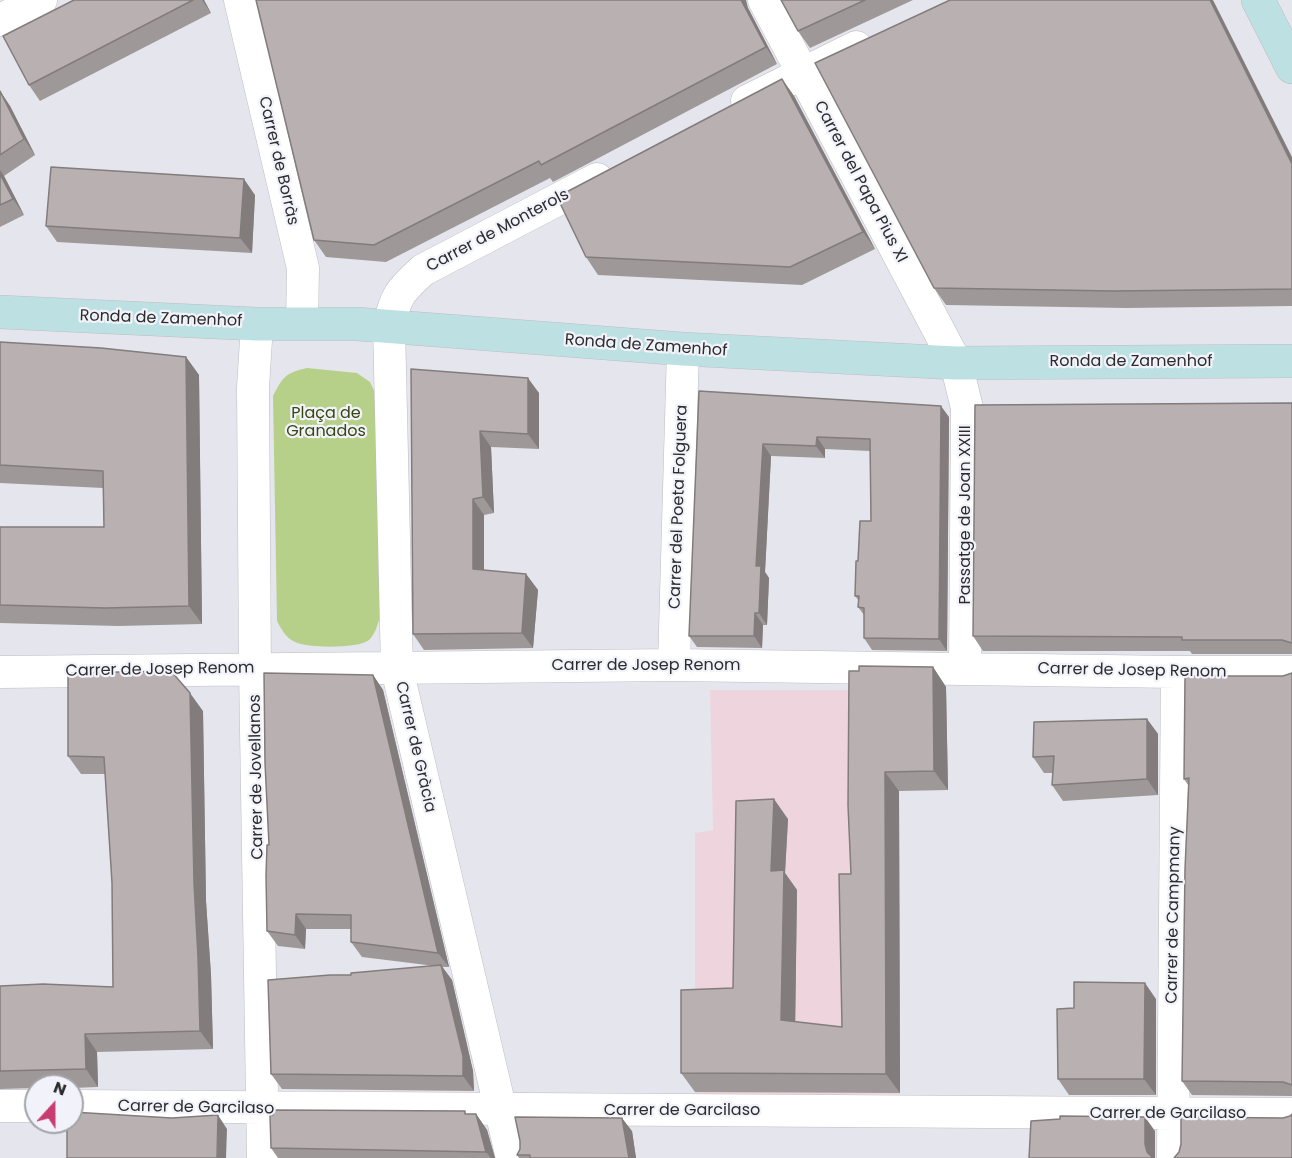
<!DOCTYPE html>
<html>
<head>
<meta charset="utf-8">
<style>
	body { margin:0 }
	#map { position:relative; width:1292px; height:1158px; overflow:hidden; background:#e5e6ed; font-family:Poppins,sans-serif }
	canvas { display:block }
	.north { position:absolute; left:24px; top:1074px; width:60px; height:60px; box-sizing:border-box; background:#f2f3fa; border:2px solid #a3a3a8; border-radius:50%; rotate:21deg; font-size:16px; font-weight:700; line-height:24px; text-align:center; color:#2c2c2e }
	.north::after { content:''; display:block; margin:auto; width:21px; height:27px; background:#c83d71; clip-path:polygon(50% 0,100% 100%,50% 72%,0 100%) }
</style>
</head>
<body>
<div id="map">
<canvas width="1292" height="1158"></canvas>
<div class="north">N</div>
</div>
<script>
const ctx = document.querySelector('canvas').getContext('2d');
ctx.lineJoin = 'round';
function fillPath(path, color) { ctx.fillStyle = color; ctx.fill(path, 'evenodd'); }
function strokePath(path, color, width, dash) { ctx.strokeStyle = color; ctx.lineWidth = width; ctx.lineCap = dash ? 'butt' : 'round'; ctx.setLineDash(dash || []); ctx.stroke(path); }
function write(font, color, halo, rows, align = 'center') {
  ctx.font = font + ' Poppins,sans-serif'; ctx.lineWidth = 4.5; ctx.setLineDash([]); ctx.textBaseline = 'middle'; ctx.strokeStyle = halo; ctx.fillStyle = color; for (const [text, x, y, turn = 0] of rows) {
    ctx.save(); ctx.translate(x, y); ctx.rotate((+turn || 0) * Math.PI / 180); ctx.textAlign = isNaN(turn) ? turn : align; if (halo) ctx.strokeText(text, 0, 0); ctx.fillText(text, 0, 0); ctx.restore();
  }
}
fillPath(new Path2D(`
	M710,690H863L899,819L900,1094L695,1095V833L713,830Z`), '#eed5dd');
fillPath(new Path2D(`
	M307,368L357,373L370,382L378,399L381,615C378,623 375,635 369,640C358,649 307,648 295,642C286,638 281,629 277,621L273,396C283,377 285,373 307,368Z`), '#b6d08a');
const street = new Path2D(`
	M240,0L303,268L302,324
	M764,0L956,363L967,408L965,668
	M0,20L41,0
	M747,101L856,47
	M257,324L253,388L255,669L263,1158
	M674,665L683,349
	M0,672L674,665L1177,672H1292
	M0,1106H36
	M72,1106L1292,1114
	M512,1158L397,669L389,326C395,296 401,290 423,270L597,179
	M1173,1158L1177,672`);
const secondary = new Path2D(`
	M1258,0L1292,67
	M0,312L257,324H357L683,349L956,363L1292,361`);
strokePath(street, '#bbbcc3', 33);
strokePath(secondary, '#bbbcc3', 34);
strokePath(street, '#fff', 32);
strokePath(secondary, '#bde1e2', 33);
fillPath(new Path2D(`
	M74,0H204L211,13L40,101L29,85Z
	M781,0H913L810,48L798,31Z
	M748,8L777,64L553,182L550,178L386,262L326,257L314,240Z
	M782,79L794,96L875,249L802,285L598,275L586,257Z
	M0,91L10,106L35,155L4,176L24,215L0,227Z
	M1292,157V306L1126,308L946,305L934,288Z
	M255,195L252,253L57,242L46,226Z
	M0,342L186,357L199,375L202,624L118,626L0,623V527H104L103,488L0,483Z
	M411,369L539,393V449L491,447L494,513L484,515V570L526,574L538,590L533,648L424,650L413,634Z
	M699,391L949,417L947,651L872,650L864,638V615L858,607L859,601L855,596L858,561L871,521L870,451L825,449V458L771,456L765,572L769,578L767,625H763L762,648L697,647L689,636Z
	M1292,403V654H1192L1190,651H983L973,636Z
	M933,667L946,687L948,790L899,791L900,1093L695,1092L681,1073L733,988L788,819L785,873L797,890L795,1022L842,1027L851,874L848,805Z
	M1292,673V1096L1192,1095L1182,1081L1188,785L1184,779L1283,676Z
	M373,675L383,690L449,967H442L452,980L473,1071L474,1091L282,1089L271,1074L351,975L435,966L362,957L351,942V929H306L305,949L278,946L267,931L269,845Z
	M203,711L206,901L211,975L213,1049L97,1052L98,1087L72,1088V1086H36V1088L0,1089V986L113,987L112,883L105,774H81L68,756Z
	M1147,719L1158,734V795L1063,801L1052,785L1053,773H1044L1033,757Z
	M1156,999V1095H1069L1058,1079L1074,1008Z
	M467,1114H476L487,1130L495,1158H278L271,1148Z
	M632,1131L636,1158H519L517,1155Z`), '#9f9898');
fillPath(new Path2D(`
	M202,0H204L211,13Z
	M741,0H746L748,8L777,64L766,47Z
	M1210,0H1213L1292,157V164Z
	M782,79L794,96L875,249L863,232Z
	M0,91L10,106L35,155L24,139Z
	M0,170L4,176L24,215L13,199L0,174Z
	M244,179L255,195L252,253L240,238Z
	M186,357L199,375L202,624L189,606Z
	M528,378L539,393V449L528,434Z
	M941,406L949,417L947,651L939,639Z
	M480,431L491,447L494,513L483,497Z
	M817,437L825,449V458L816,446Z
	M763,444L771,456L765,572L769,578L767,625L759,613L756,566Z
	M473,499L484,515V585L473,569Z
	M526,574L538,590L533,648L522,633Z
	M755,613L763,625L762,648L754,636Z
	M933,667L946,687L948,790L934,771Z
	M373,675L383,690L449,967L438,953Z
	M190,693L203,711L206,901L211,975L213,1049L200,1031L194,883Z
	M1147,719L1158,734V795L1147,779Z
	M885,772L899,791L900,1093L886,1074Z
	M774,799L788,819L785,873L797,890L795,1040L781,1020L771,871Z
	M296,914L306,929L305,949L295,935Z
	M441,965L452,980L473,1071L474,1091L463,1076Z
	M1145,983L1156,999V1095L1144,1079Z
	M85,1034L97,1052L98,1087L86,1069Z
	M476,1114L487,1130L495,1158H491L486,1152Z
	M218,1115L227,1129L226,1158H217Z
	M1145,1117L1155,1131V1158H1151L1147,1152L1145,1144Z
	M622,1118L632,1131L636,1158H629Z`), '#827c7c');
const building = new Path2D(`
	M74,0H193L29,85L3,36Z
	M256,0H741L766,47L541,165L539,161L374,245L314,240Z
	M781,0H865L798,31Z
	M950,0H1210L1292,164V289L1114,291L934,288L815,63Z
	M782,79L863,232L790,267L586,257L557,197Z
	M0,91L24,139L0,155Z
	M51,167L244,179L240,238L46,226Z
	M0,174L13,199L0,205Z
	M0,342L101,348L186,357L189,606L105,608L0,605V527H104L103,471L0,465Z
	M411,369L528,378V434L480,431L483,497L473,499V569L526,574L522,633L413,634Z
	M699,391L941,406L939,639L864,638V608L858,607L859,596H855L856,561H858L860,521H871L870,439L817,437L816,446L763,444L756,566H761L759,613H755L754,636H689Z
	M1292,403V643L1282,640H1182V637L973,636L975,405Z
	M859,666L933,667L934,771L885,772L886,1074L681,1073V990L733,988L736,801L774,799L771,871L784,870L781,1020L842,1027L839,874H851L848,805L849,671H859Z
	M171,671L190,693L194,883L198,957L200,1031L85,1034L86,1069L0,1071V986L43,984L113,987L112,883L104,757L68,756V673Z
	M264,673L373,675L438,953L351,942V915L296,914L295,935L267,931L266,875L267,845H269L265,763Z
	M1292,673V1085L1283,1082L1182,1081L1185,869L1189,778L1184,779L1185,676H1283Z
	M1147,719V779L1052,785L1054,756L1033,757L1034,722Z
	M441,965L463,1056V1076L271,1074L268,980L330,975H351V973Z
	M1074,982L1145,983L1144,1079H1058L1057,1009L1074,1008Z
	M273,1110L465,1111V1114H476L486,1152L271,1148L270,1115H273Z
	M72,1112L172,1118L218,1115L217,1158H67V1122H72Z
	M1292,1114V1158H1174L1179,1152L1181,1144V1117L1283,1118L1290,1116Z
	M1060,1116L1145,1117V1144L1147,1152L1153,1158H1029L1031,1121L1060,1119Z
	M515,1117L622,1118L629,1158H530V1155H517L520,1149V1141Z`);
fillPath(building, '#b9b1b1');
strokePath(building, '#827c7c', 1.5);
write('16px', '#2c2c2e', '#f2f3fa', [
	["Carrer de Borràs",278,161,77],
	["Carrer del Papa Pius XI",860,182,62],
	["Carrer de Monterols",498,231,-28],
	["Ronda de Zamenhof",161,319,2],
	["Ronda de Zamenhof",646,346,4],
	["Ronda de Zamenhof",1131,362],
	["Carrer del Poeta Folguera",679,507,-88],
	["Passatge de Joan XXIII",966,515,-90],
	["Carrer de Josep Renom",646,666],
	["Carrer de Josep Renom",160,670,-1],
	["Carrer de Josep Renom",1132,671,1],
	["Carrer de Gràcia",415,747,77],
	["Carrer de Jovellanos",257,777,-91],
	["Carrer de Campmany",1174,915,-89],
	["Carrer de Garcilaso",196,1108,1],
	["Carrer de Garcilaso",682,1111],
	["Carrer de Garcilaso",1168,1114]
]);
write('16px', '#364711', '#f2f3fa', [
	["Plaça de",326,414],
	["Granados",326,432]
]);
</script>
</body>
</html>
